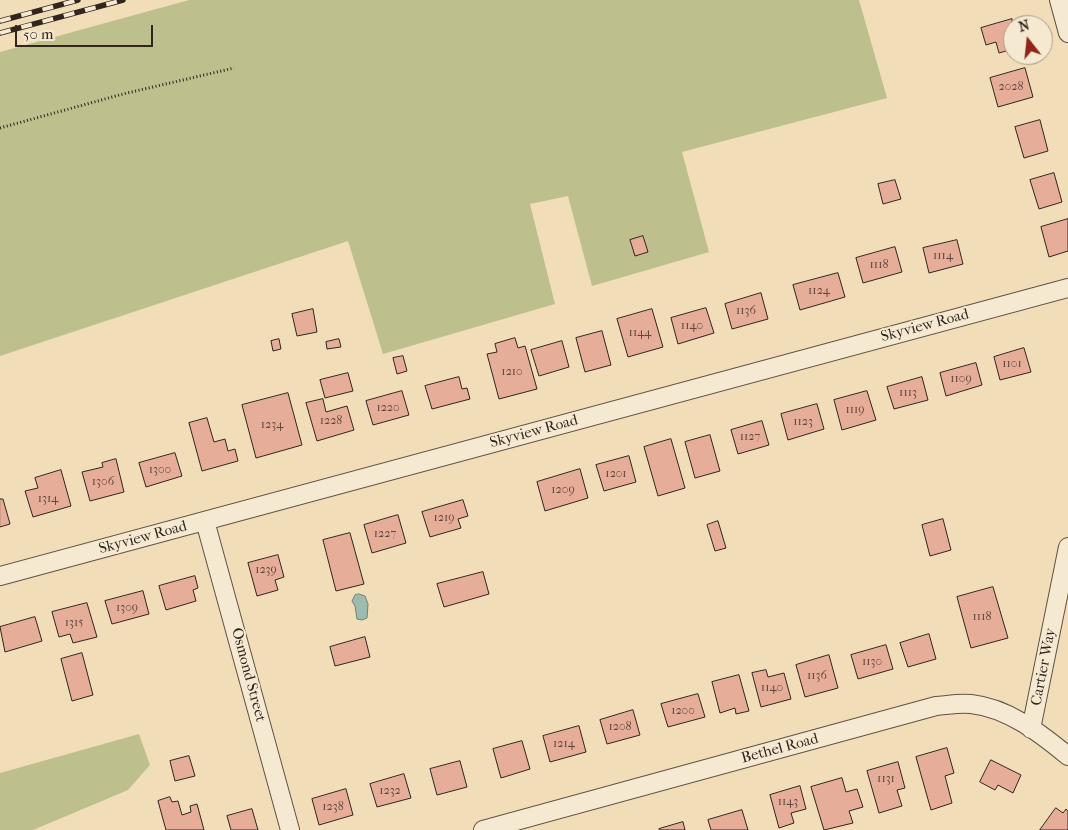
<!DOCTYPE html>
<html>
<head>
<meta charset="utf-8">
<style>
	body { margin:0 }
	#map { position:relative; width:1068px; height:830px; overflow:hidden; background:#f1ddb8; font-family:"IM FELL French Canon",serif }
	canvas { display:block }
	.north { position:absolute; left:1003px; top:15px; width:50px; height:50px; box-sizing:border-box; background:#f6e9d1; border:1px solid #a79b89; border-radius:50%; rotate:344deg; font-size:14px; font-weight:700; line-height:20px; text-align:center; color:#31251e }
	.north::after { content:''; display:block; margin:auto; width:18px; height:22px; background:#8f2418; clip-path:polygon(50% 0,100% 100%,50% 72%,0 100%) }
	.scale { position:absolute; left:15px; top:25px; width:138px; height:22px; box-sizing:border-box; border:2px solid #31251e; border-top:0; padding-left:6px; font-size:15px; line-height:18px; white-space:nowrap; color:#31251e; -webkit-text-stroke:4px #f6e9d1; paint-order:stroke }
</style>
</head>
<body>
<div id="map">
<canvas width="1068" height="830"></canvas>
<div class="north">N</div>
<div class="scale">50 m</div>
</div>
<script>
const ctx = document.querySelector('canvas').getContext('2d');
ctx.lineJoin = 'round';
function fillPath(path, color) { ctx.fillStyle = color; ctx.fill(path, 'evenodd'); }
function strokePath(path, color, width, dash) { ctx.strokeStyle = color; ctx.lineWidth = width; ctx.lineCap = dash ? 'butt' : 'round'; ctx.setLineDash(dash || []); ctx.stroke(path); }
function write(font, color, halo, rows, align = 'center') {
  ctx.font = font + ' "IM FELL French Canon",serif'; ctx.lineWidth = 4; ctx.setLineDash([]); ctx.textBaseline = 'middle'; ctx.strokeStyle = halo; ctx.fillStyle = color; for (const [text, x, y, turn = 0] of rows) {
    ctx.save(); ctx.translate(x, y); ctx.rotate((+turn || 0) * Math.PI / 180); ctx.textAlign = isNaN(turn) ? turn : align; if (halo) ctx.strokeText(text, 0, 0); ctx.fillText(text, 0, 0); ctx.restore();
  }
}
fillPath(new Path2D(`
	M189,0H859L887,98L682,152L709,252L592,286L568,196L530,204L555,304L383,354L348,241L0,356V52Z
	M139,734L150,765L128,790L33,830H0V773Z`), '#bdc08d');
const water = new Path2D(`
	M359,594L365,596L368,604L367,618L362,620L357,619L355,606L352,601L355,595Z`);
fillPath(water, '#9bbcae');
strokePath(water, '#718074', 1);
const building = new Path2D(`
	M1012,19L1013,49L999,53L996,42L986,45L981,28Z
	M1025,68L1033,97L998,107L990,78Z
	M1040,120L1048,151L1024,158L1015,127Z
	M1054,173L1062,202L1039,209L1030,180Z
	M895,180L901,199L883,204L878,184Z
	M1068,219V251L1049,257L1041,227Z
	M643,236L648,252L635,256L630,240Z
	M957,240L963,264L929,273L923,248Z
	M895,247L902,272L863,283L856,258Z
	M838,273L845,297L800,310L793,285Z
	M761,293L768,319L732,329L725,304Z
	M706,308L714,333L678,344L671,318Z
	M313,309L317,332L297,336L292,314Z
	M652,309L663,347L628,357L617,319Z
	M602,331L611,365L585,372L576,338Z
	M515,338L518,348L525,346L537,389L499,399L487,354L497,352L495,344Z
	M279,339L281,349L273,351L271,341Z
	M339,339L341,347L327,349L326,342Z
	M562,341L569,367L539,376L531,350Z
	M1024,348L1031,372L1000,380L994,357Z
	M403,356L407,371L397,374L393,358Z
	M976,363L982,385L946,396L940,373Z
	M348,373L353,391L325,398L320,380Z
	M459,377L462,389L467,388L470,399L432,409L425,386Z
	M922,377L928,400L894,409L887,387Z
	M402,391L409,415L373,425L366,401Z
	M867,391L876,420L842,430L834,400Z
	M288,393L302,445L256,458L242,405Z
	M323,399L326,412L347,406L354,430L317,441L306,403Z
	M817,404L824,429L788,440L781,414Z
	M207,418L214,442L225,439L228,451L235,449L238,461L202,471L189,423Z
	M762,421L769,445L738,454L731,430Z
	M710,435L720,471L695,478L685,442Z
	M671,439L685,488L658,496L644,447Z
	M175,453L182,476L146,487L139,463Z
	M629,456L636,482L604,491L596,465Z
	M116,459L124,492L90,501L82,472L103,467L102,463Z
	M580,469L588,498L545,511L537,482Z
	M61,470L71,506L33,517L25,491L38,488L35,478Z
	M0,499H3L10,524L0,527Z
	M463,500L468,516L458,519L461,528L430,537L422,512Z
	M398,515L406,543L372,553L364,525Z
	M943,519L951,550L930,556L922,525Z
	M718,521L726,548L715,551L707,525Z
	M350,533L364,584L336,591L323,540Z
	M278,555L284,577L275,580L278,590L257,596L248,563Z
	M483,572L489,594L444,607L437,584Z
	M195,576L198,588L193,590L196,601L166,610L159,586Z
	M993,587L1008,638L971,648L957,597Z
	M143,591L149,614L112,624L105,601Z
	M87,603L97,637L73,643L70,634L59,637L52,612Z
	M35,617L42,641L5,652L0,627Z
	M929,634L936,659L908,667L900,643Z
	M365,637L370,657L335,666L330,647Z
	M886,645L893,669L858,679L851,655Z
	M82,653L93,695L72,701L61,659Z
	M829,655L838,688L805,697L796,665Z
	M766,670L768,677L784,673L791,699L761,707L752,673Z
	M739,675L749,711L736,714L735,708L720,713L712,682Z
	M698,694L705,717L668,727L661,704Z
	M633,710L640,735L607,744L600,720Z
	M579,726L586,752L550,762L543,736Z
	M522,741L530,769L501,778L493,749Z
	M947,748L954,773L945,776L952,803L931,810L916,757Z
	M189,756L195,776L175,781L170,761Z
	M991,760L1021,775L1013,793L998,785L995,790L980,782Z
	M460,761L467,787L437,795L430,769Z
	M898,762L905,788L897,790L902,806L879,813L867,771Z
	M404,774L411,798L377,807L370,784Z
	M842,778L846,792L857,789L863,807L849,811L853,823L824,830L811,787Z
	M800,786L806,809L791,813L794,823L779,828L770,795Z
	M346,789L353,815L319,825L312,799Z
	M170,797L172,802L178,801L182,815L191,812L190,806L197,804L204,830H166L158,801Z
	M1056,808L1063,813L1066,809L1068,811V830H1040Z
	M252,809L258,830H231L227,816Z
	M742,810L748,830H711L708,820Z
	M683,822L685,830H659V829Z`);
fillPath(building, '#e6ad99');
strokePath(building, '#31251e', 1);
const minor = new Path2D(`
	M1059,0L1068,33
	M205,521L290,830
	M0,576L1068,288
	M1031,729L1068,547
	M483,830L936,706C948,705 959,703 971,704C1008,708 1040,733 1068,756`);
strokePath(minor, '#615344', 20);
strokePath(new Path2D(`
	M0,128L123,94L234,68`), '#31251e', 3, [1, 2.5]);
strokePath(minor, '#f6e9d1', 18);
const rail = new Path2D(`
	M0,21L78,0
	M0,33L123,0`);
strokePath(rail, '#31251e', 5.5);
strokePath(rail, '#f6e9d1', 4, [11]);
write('12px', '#5e473d', null, [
	["2028",1011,87],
	["1114",943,256],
	["1118",879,265],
	["1124",819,291],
	["1136",746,311],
	["1140",692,326],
	["1144",640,333],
	["1101",1012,364],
	["1210",512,372],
	["1109",961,379],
	["1113",908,393],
	["1220",388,408],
	["1119",855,410],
	["1228",331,421],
	["1123",803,422],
	["1234",272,425],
	["1127",750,437],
	["1300",160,470],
	["1201",616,474],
	["1306",103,482],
	["1209",563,490],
	["1314",48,499],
	["1219",444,518],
	["1227",385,534],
	["1239",266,570],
	["1309",127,608],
	["1118",982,617],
	["1315",74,623],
	["1130",872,662],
	["1136",817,676],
	["1140",772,688],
	["1200",683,711],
	["1208",620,727],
	["1214",564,744],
	["1131",886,779],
	["1232",390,791],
	["1143",788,802],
	["1238",333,807]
]);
write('15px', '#31251e', '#f6e9d1', [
	["Skyview Road",925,326,-15],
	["Skyview Road",534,432,-15],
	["Skyview Road",143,538,-15],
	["Cartier Way",1044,667,-79],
	["Osmond Street",248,675,75],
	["Bethel Road",780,749,-15]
]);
</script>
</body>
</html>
